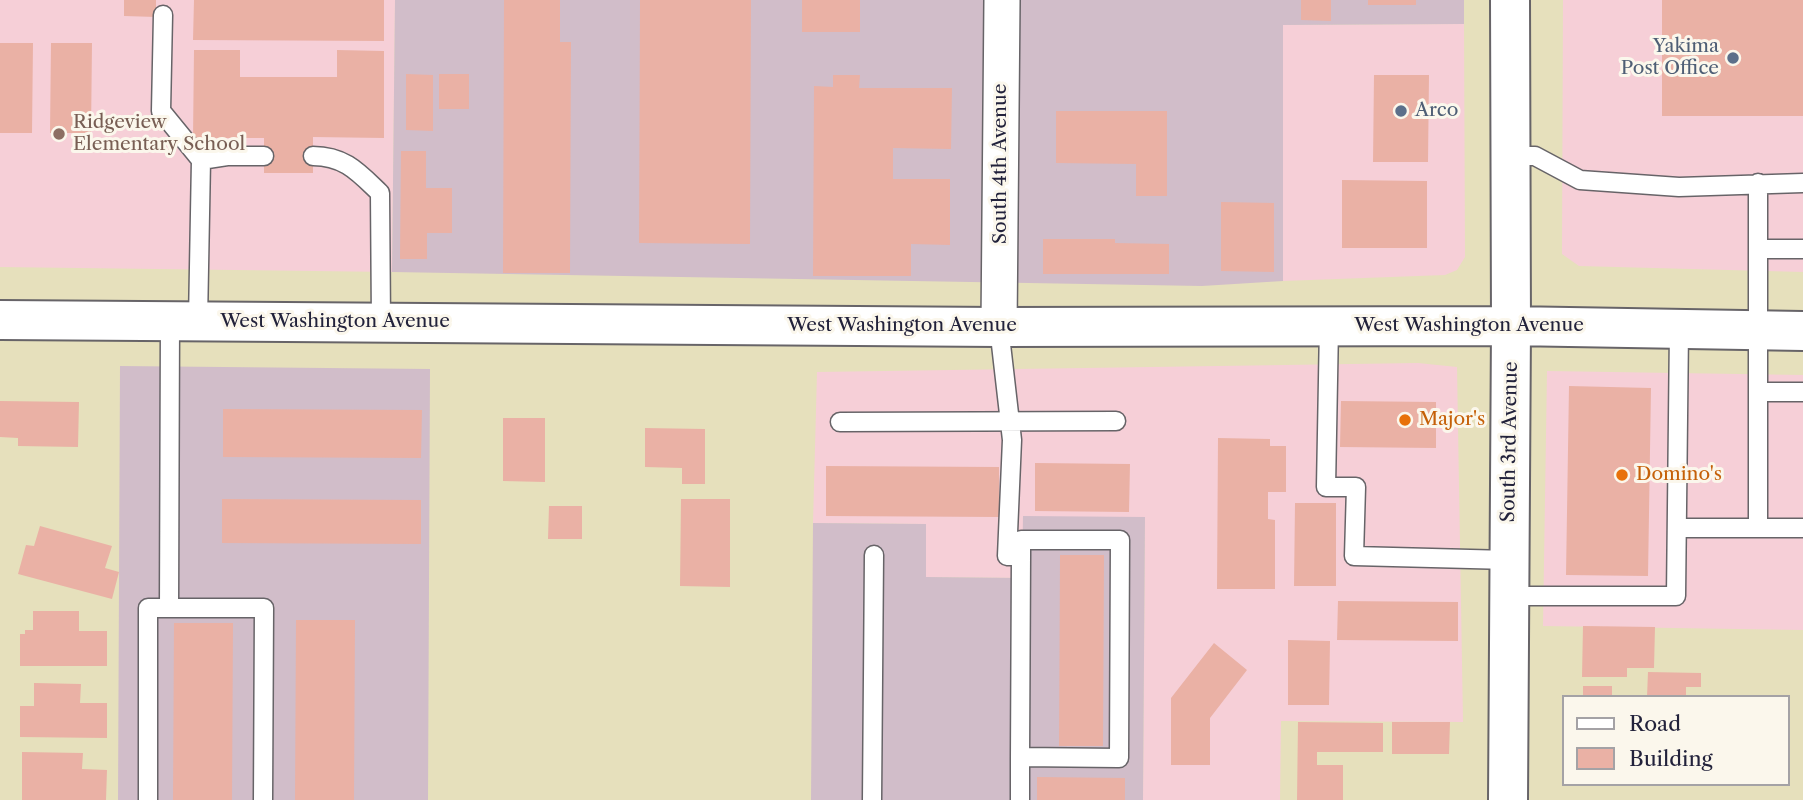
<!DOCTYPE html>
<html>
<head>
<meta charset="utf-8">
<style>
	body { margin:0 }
	#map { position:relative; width:1803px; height:800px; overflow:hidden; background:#e6e0bc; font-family:"Libre Caslon Text",serif }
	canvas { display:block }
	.legend { position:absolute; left:1562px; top:695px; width:228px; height:91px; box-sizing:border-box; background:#fbf7ec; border:2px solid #a4a2a5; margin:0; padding:9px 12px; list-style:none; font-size:21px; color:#22223b }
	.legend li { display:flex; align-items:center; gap:14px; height:35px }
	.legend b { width:35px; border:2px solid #a4a2a5 }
</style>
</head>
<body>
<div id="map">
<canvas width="1803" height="800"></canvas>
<ul class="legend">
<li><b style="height:9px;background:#fff"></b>Road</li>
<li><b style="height:19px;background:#eab1a5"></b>Building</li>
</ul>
</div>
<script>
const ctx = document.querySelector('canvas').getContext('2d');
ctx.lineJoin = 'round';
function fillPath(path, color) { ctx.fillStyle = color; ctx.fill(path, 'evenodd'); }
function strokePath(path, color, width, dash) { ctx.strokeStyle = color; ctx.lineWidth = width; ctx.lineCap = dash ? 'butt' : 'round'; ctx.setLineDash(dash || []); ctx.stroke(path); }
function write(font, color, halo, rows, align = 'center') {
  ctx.font = font + ' "Libre Caslon Text",serif'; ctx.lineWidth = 6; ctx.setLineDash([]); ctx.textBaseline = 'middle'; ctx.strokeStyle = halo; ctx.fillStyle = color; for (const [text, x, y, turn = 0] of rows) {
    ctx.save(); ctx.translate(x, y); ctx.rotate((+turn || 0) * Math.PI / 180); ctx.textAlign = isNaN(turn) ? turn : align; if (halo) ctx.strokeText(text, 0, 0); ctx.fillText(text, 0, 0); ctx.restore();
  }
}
fillPath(new Path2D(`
	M0,0H395L392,272L0,267Z
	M1563,0H1803V272L1579,266L1562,254Z
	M1464,24L1465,257L1457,270L1445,275L1283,281V25Z
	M1418,363L1457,367L1463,722L1281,721L1280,800H1143L1145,517L1022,578L925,577V524L813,523L817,372Z
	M1547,371L1803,375V630L1543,626Z`), '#f6cfd7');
fillPath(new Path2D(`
	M395,0H1464V24L1283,25V281L1202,286L392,272Z
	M120,366L430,369L428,800H118Z
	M1023,516L1145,517L1143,800H811L813,523L926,524V577L1022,578Z`), '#d1bdc9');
fillPath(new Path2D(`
	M124,0H156V17L124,16Z
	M194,0H384V41L193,40Z
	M504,0H560V42H571L570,273H503Z
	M640,0H751L750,244L639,243Z
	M802,0H860V32H802Z
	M1301,0H1331V21L1301,20Z
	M1368,0H1416V5H1368Z
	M1662,0H1803V116H1662Z
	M0,43H33L32,133H0Z
	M51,43H92L91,133H50Z
	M194,50H240V77H337V50L384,51V138L313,137V173H264V138H193Z
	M406,74L433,75V131L406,130Z
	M439,74H469V109H439Z
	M833,75H860L859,88H952L951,149L893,148V179H950V245L911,244V276H813L814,86L833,87Z
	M1374,75H1429L1428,162H1373Z
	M1056,111H1167V196H1136V164L1056,163Z
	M401,151H426V188H452V233H427V259H400Z
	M1342,180L1427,181V248H1342Z
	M1221,202L1274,203V272L1221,271Z
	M1043,239H1115V243L1169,244V274H1043Z
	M1569,386L1651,388L1648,576L1566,575Z
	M0,401L79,402L78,447L18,446V438L0,437Z
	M1341,401L1436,402V448L1340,447Z
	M223,409L422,410L421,458L223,457Z
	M503,418H545V482L503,481Z
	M645,428L705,429V484H682V468L645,467Z
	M1218,438L1270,439V446H1286V492H1268V519L1275,520V589H1217Z
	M1035,463L1130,464L1129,512L1035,511Z
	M826,466L999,467V517L826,516Z
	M222,499L421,500V544L222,543Z
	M681,499H730V587L680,586Z
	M1295,503H1336V586H1294Z
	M549,506H582V539H548Z
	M40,526L112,546L105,568L119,572L112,599L18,574L26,545L34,546Z
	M1060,555H1104L1103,746H1059Z
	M1338,601L1458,602V641L1337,640Z
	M33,611H79V631H107V666H20V634H25V630H33Z
	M296,620H355L354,800H295Z
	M174,623H233L232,800H173Z
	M1583,626L1655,627L1654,668H1627V677H1582Z
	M1288,640L1330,641L1329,705H1288Z
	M1214,643L1247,670L1210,718V765H1171V698Z
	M1648,672L1701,673V687H1686V697H1647Z
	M34,683L81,684L80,703H107V738L20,737V706H34Z
	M1583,686H1612V697H1583Z
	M1298,722L1383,723V752H1317V765H1343V800H1297Z
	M1392,722H1450L1449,754H1392Z
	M22,752L83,753L82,769L107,770L106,800H22Z
	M1037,777L1125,778V800H1037Z`), '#eab1a5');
const lane = new Path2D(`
	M163,15L161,111L201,160
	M313,156C345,156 359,173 380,193L381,323
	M1511,156H1535L1580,180L1679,187L1803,183
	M1758,183V528
	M1759,249H1803
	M198,321L201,160L227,156H264
	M1329,326L1326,487H1356L1354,556L1509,560
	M999,327L1012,440L1007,556H1021L1020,757L1119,758L1120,540H1021V556
	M1759,392H1803
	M840,422L1116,421
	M1677,528H1803
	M1509,596H1676L1679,329
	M169,608L170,321
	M148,800V608H264L263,800
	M872,800L874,555
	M1020,800V757`);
const street = new Path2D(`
	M999,327L1002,0`);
const secondary = new Path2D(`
	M0,320L999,327L1511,326L1803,331
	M1508,800L1511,326L1510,0`);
strokePath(lane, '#676468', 21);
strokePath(street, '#676468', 38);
strokePath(secondary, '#676468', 42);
strokePath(lane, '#fff', 18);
strokePath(street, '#fff', 35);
strokePath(secondary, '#fff', 38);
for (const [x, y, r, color] of [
	[1733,58,7,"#5c6f8a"],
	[1401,111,7,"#5c6f8a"],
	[59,134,7,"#8d6e63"],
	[1405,420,7,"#e8710a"],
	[1622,475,7,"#e8710a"]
]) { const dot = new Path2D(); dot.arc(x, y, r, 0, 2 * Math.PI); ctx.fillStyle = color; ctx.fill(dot); strokePath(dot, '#fbf7ec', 2.5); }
write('19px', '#4e5e75', '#fbf7ec', [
	["Yakima",1719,47],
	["Post Office",1719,69],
	["Arco",1415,111,"left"]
], 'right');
write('19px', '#785e54', '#fbf7ec', [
	["Ridgeview",73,123],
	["Elementary School",73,145]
], 'left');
write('19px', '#22223b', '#fbf7ec', [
	["South 4th Avenue",1001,164,-90],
	["West Washington Avenue",335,322],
	["West Washington Avenue",902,326],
	["West Washington Avenue",1469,326],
	["South 3rd Avenue",1510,442,-89]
]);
write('19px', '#c56008', '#fbf7ec', [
	["Major's",1419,420],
	["Domino's",1636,475]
], 'left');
</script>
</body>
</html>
